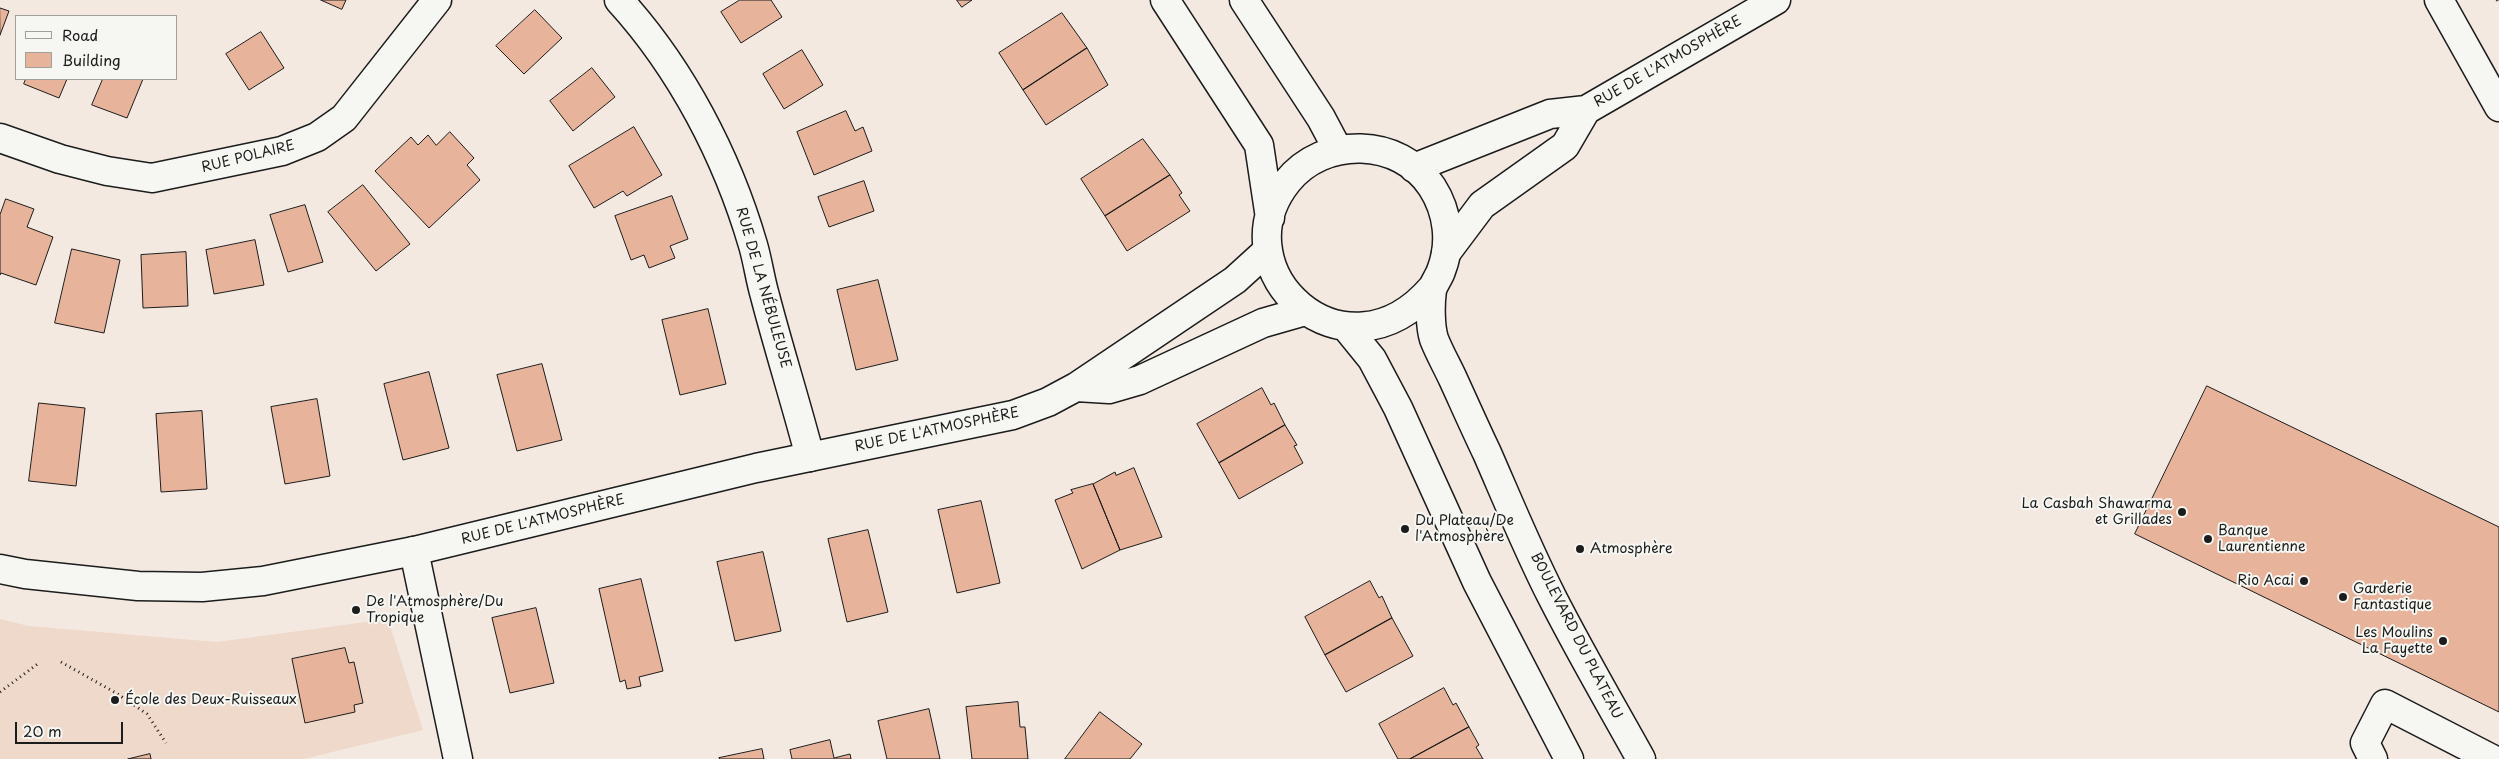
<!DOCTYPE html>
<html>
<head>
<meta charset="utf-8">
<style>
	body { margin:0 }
	#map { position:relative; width:2499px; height:759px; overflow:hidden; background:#f3e9e0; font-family:"Playpen Sans",sans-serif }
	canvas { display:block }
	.legend { position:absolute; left:15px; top:15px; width:162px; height:65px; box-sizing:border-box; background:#f6f6f2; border:1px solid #9f9f9c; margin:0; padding:6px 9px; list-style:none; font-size:15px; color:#1c1c1c }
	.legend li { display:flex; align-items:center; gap:10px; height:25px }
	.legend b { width:25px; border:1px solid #9f9f9c }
	.scale { position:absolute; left:15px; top:722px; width:108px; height:22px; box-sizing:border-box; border:2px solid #1c1c1c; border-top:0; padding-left:6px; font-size:15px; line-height:18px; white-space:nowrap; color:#1c1c1c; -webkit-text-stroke:4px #f6f6f2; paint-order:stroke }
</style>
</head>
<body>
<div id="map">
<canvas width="2499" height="759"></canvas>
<ul class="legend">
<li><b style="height:6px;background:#f6f6f2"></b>Road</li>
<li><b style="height:14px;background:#e7b39a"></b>Building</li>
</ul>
<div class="scale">20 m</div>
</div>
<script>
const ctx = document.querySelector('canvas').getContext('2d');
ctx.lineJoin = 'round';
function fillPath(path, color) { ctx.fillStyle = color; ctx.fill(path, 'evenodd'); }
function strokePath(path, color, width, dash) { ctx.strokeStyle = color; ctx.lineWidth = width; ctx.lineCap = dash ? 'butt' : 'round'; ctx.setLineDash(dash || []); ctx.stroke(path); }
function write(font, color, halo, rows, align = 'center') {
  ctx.font = font + ' "Playpen Sans",sans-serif'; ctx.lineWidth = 4; ctx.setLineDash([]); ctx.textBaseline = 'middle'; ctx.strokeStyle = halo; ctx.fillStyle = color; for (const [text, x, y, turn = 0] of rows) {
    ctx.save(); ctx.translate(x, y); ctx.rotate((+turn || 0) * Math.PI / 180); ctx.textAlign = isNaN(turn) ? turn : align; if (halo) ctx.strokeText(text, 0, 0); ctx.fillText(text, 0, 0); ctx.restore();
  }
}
fillPath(new Path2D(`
	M0,619L29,626L217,642L388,619L423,730L304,759H0Z`), '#efd9cb');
const building = new Path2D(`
	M321,0H346L342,9Z
	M740,0H771L782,17L741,43L721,12Z
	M957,0H972L962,7Z
	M0,8L9,11L0,35Z
	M535,10L562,38L524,74L496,46Z
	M1062,13L1087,48L1023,90L999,53Z
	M261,32L284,68L249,90L226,54Z
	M1087,48L1108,85L1046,125L1023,90Z
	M802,50L823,85L784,109L763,74Z
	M592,68L615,97L573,131L550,101Z
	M26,79H67L59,98L24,84Z
	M103,79H143L127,118L92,105Z
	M846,111L855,131L863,127L872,151L814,175L797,132Z
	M634,127L662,175L627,196L623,191L594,208L569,166Z
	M450,132L474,158L467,165L480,180L429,228L375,171L411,137L418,145L428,135L436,145Z
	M1143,139L1170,175L1105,216L1081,179Z
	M1170,175L1182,193L1179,195L1190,211L1127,251L1105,216Z
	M864,181L874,211L829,227L818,197Z
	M363,185L410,244L376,271L328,212Z
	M672,196L688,239L670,246L675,258L649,268L644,255L631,260L615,216Z
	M6,199L34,209L27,227L53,237L36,285L1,273L0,275V215Z
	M305,205L323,262L288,272L270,215Z
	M255,240L264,285L214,294L206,250Z
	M72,249L120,260L104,333L55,323Z
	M186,252L188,306L143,308L141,255Z
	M878,280L898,360L856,370L837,290Z
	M708,309L726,384L680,395L662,320Z
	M542,364L562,440L517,451L497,375Z
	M429,372L449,448L403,460L384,384Z
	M2207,386L2499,527V712L2135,534Z
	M1262,388L1271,405L1274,403L1285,425L1219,463L1197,424Z
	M317,399L330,476L285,484L271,407Z
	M39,403L85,408L76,486L29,481Z
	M202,411L207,489L161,492L156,414Z
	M1285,425L1297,445L1294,446L1303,463L1239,499L1219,463Z
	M1134,468L1162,537L1120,550L1093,484L1115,472L1116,475Z
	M1093,484L1120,550L1082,569L1055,500L1073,493L1071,490Z
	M981,501L1000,583L957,593L938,510Z
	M868,530L888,612L847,622L828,539Z
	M763,552L781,631L735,641L717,562Z
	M641,579L663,671L639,677L641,686L627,689L625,680L620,682L599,589Z
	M1370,581L1379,598L1382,596L1392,618L1325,655L1305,617Z
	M536,608L554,683L510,693L492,618Z
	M1392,618L1413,656L1346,692L1325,655Z
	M345,648L349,663L354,662L363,703L354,705L355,712L305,723L292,659Z
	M1444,688L1453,705L1456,703L1469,727L1410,759H1398L1379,724Z
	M1018,702L1020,727H1025L1028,759H972L966,707Z
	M929,709L940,759H887L878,721Z
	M1100,712L1142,744L1130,759H1065Z
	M1469,727L1479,745L1476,747L1483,759H1410Z
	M830,740L834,758L850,754L851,759H792L790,750Z
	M762,749L764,759H720L719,758Z
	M150,754L151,759H128Z`);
fillPath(building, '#e7b39a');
strokePath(building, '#1c1c1c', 1);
const street = new Path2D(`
	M619,0C681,68 727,156 753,245C758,262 760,279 765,296C779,350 796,403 810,457
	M2439,0L2499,107
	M0,138L60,159L107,171L152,178L282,151L317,137L344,118L437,0
	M1414,168L1550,114L1586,110L1776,0
	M1446,253L1482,205L1565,146L1586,110
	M414,551L458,759
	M2373,759L2365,743L2385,704L2492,759`);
const secondary = new Path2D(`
	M1165,0L1259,145L1270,218
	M1244,0L1321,118L1338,150
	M1432,288C1345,389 1217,271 1287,182C1323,136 1400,137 1432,187C1448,212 1452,243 1441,271C1439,277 1434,283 1432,290C1430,304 1430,326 1434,339C1439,352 1447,366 1453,379C1464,403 1475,428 1487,453C1508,501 1528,550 1552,597C1580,652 1611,705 1641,759
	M1346,327L1372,359L1398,408L1477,582L1569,759
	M1076,387L1109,389L1140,380L1263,323L1305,311
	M0,569L25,574L138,586L202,587L263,581L414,551L756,468L1013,415L1048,402L1076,387L1235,280L1268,250`);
strokePath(street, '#1c1c1c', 31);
strokePath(secondary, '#1c1c1c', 31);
strokePath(new Path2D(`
	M2497,0L2499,4
	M61,662L116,693L147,714L166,743
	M0,692L39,663`), '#1c1c1c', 3, [1, 4]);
strokePath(street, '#f6f6f2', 28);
strokePath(secondary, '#f6f6f2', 28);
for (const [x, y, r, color] of [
	[2182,512,5,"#1c1c1c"],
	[1405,529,5,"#1c1c1c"],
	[2208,539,5,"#1c1c1c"],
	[1580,549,5,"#1c1c1c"],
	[2304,581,5,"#1c1c1c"],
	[2343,597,5,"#1c1c1c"],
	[356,610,5,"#1c1c1c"],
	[2443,641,5,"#1c1c1c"],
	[115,700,5,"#1c1c1c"]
]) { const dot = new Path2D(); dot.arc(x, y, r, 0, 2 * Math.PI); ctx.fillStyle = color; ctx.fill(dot); strokePath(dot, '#f6f6f2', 2); }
write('14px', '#1c1c1c', '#f6f6f2', [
	["RUE DE L'ATMOSPHÈRE",1668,62,-30],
	["RUE POLAIRE",248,157,-14],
	["RUE DE LA NÉBULEUSE",763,288,74],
	["RUE DE L'ATMOSPHÈRE",937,430,-12],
	["RUE DE L'ATMOSPHÈRE",543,520,-14],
	["BOULEVARD DU PLATEAU",1576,636,63]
]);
write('14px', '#1c1c1c', '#f6f6f2', [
	["La Casbah Shawarma",2172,504,"right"],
	["et Grillades",2172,520,"right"],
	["Du Plateau/De",1415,521],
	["l'Atmosphère",1415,537],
	["Banque",2218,531],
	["Laurentienne",2218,547],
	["Atmosphère",1590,549],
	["Rio Acai",2294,581,"right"],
	["Garderie",2353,589],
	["Fantastique",2353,605],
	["De l'Atmosphère/Du",366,602],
	["Tropique",366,618],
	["Les Moulins",2433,633,"right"],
	["La Fayette",2433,649,"right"],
	["École des Deux-Ruisseaux",125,700]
], 'left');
</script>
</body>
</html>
